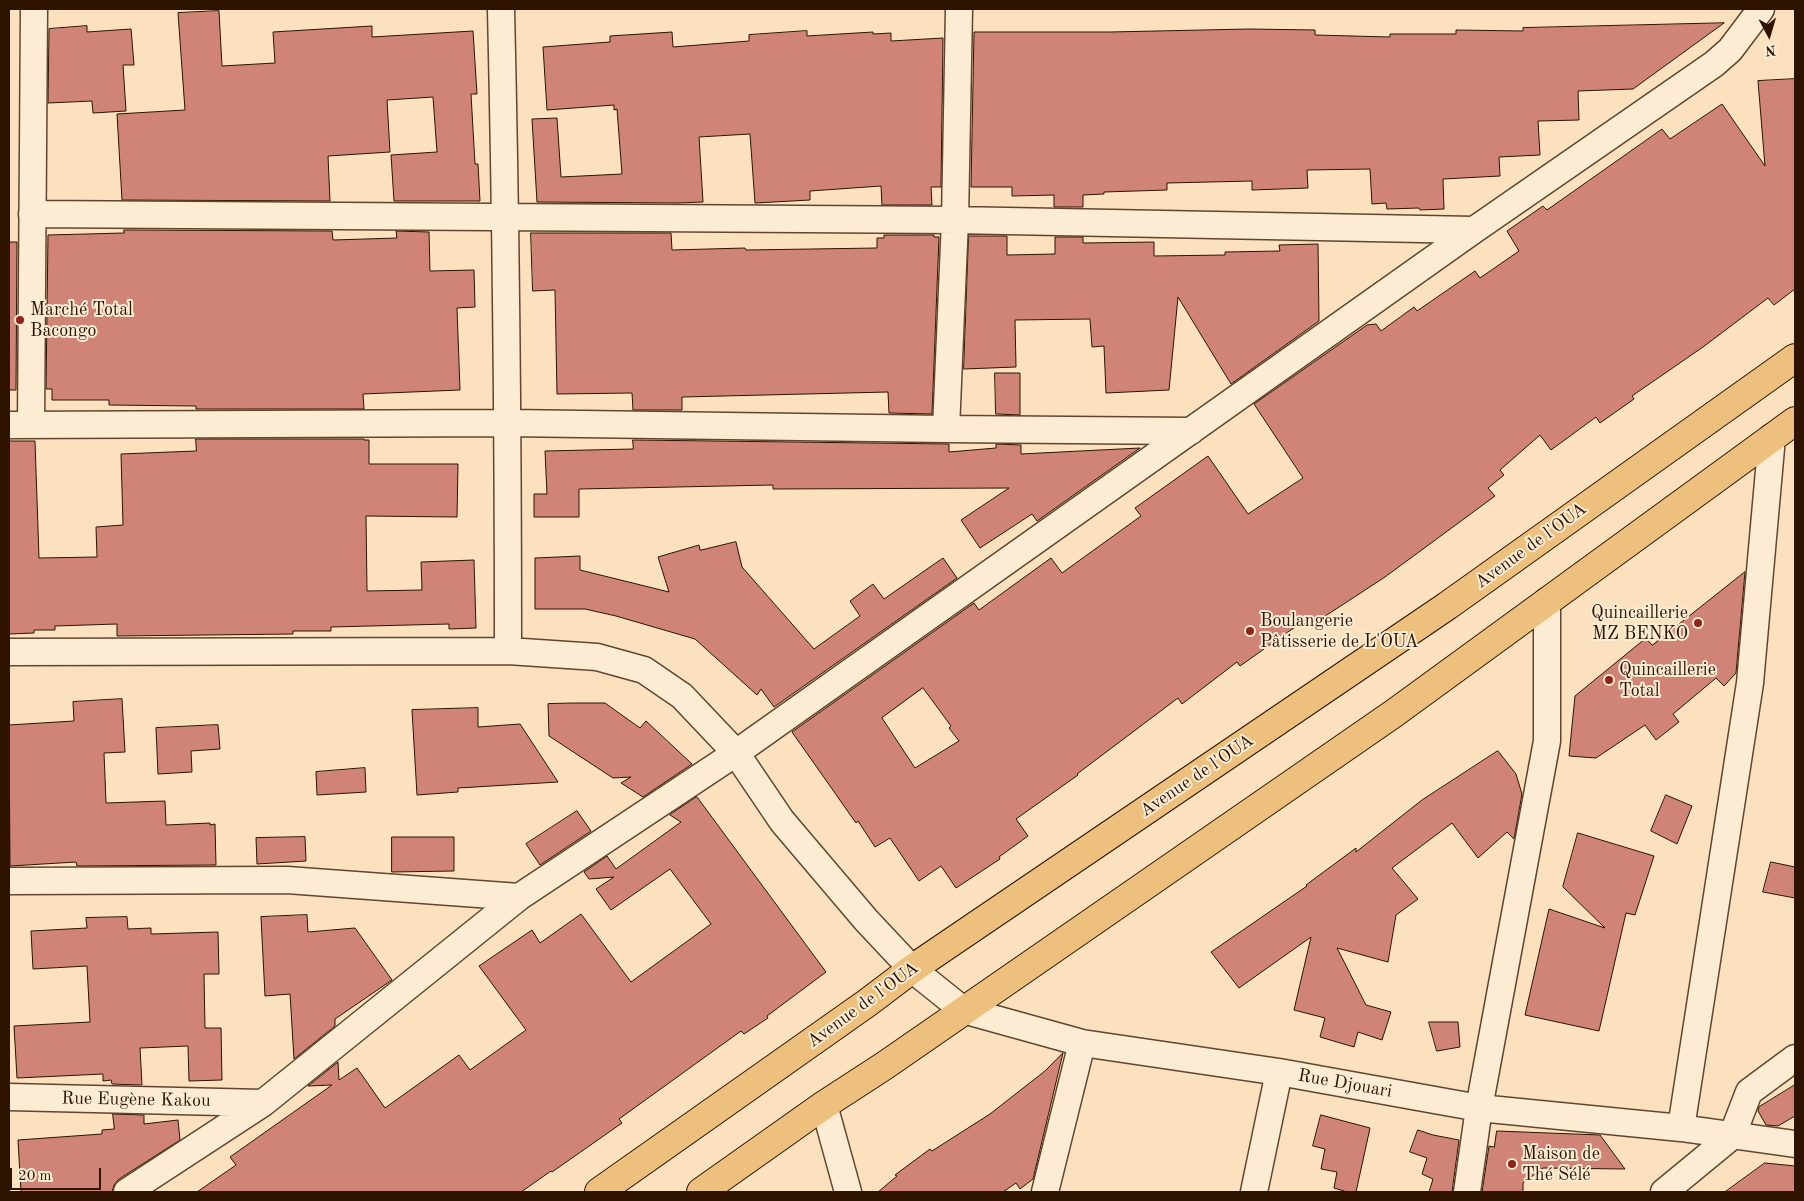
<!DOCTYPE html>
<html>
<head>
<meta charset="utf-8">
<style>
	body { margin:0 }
	#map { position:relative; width:1804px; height:1201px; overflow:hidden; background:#fbe1bd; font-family:"Old Standard TT",serif }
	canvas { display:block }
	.frame { position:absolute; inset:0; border:10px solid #2d1300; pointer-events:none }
	.north { position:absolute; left:1744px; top:10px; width:50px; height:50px; -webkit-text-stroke:4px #fcecd4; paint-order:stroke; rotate:174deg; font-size:14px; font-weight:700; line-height:20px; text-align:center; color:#2d1300 }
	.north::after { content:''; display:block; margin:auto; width:18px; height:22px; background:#2d1300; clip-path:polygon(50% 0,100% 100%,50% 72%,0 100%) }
	.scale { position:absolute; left:10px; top:1168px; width:91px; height:22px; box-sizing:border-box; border:2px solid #2d1300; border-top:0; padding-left:6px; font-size:15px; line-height:18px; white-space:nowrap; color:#2d1300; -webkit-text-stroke:4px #fcecd4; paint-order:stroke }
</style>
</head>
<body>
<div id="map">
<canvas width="1804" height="1201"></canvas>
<div class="frame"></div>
<div class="north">N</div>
<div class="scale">20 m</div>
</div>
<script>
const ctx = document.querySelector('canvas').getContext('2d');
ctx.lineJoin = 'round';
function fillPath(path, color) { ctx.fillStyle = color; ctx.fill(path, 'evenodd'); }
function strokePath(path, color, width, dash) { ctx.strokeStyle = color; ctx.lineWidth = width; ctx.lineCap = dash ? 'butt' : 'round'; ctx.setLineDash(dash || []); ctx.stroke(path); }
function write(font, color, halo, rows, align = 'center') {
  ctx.font = font + ' "Old Standard TT",serif'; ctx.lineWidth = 4; ctx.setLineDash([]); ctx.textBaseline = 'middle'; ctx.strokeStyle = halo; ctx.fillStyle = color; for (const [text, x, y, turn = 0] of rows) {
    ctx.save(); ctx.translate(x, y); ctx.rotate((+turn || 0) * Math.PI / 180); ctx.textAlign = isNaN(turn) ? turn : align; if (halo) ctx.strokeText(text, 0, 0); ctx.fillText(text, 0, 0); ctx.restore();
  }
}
const building = new Path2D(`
	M219,11L222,66L275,63L273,32L372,26V37L473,31L477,94H471L475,164H478L480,201H394L391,155L437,152L433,97L387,100L390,152L328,156L330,201L122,200L117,114L185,110L178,13Z
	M1724,23L1633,89L1578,91L1579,120L1538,121L1540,155L1499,157L1500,176L1443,179L1444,209L1420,210L1419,208L1387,209L1386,203L1372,204L1370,169L1307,170L1308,188L1252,190V181L1167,183V190L1104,192V194L1083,195V207H1054V195L1012,196V187H971L974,32H1110L1249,29L1315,30V35L1390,37V34H1456V30L1523,31V28Z
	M87,26V32L131,29L134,65H123L126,111L93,113L92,101L48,103L49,29Z
	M807,31V36L873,32V34L891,33V41L943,38L941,187H931L932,205H882L881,186L810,191V200L755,203L750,134L699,137L703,202L678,203L537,202L532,119L557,118L561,177L622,174L617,109L614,110V105L547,110L543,47L610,42V36L672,32L673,47L749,41V35Z
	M1795,79V289L1774,305L1768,298L1703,347L1632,396L1634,399L1600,423L1596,417L1551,450L1540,435L1500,470L1504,475L1488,488L1495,496L1385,577L1310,626L1305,620L1240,666L1237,662L1182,704L1178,698L1077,774L1078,775L1016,819L1028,836L999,857L1000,859L956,888L941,866L919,881L890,838L875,847L858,821L856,823L792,732L974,603L979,610L1051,558L1062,573L1141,516L1135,508L1208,456L1248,514L1303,478L1254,404L1367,325L1376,324L1381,331L1414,307L1417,311L1475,271L1480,278L1519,251L1507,231L1543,206L1547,210L1662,129L1670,139L1722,104L1765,166L1758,81ZM923,688L951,726L949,728L959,741L915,768L882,718Z
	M124,230L332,231L333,240L397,238L396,231L429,232L430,271L474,270L475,307L457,308L460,390L363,394L364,409H196V406L109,405V400H52V389H46L48,235L124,233Z
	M531,233H671L672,250L745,248L746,250L877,248V238H884V235H934V237H939L932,414L889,413L888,392L682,397V410H633L632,393L557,394L555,290L533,291Z
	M969,236H1007V255L1055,254V237H1083V243L1154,242V256L1225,255V252L1280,251L1279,245L1318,244L1319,321L1231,384L1178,297L1169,390L1106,393L1104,346L1092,347L1090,319L1015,320L1016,367L964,369Z
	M9,242H17L16,390H9Z
	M995,373H1020V415L996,414Z
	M196,439H364V440H369V464H458L457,517L366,516L367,591L422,590L421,562L474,560L476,628L449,629V624L331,627V631H293V634L117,636V624L55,626V630H34V633L9,634V441H35L39,558L97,557L96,527L123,525L121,454L196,451Z
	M633,440L949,444V452L996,448V444L1021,445V454L1140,448L1037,521L1032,514L980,548L961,520L1009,488L773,489V485L579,489V517H534V494H547L545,451L633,449Z
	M736,542L742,567L814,649L860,616L850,601L873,584L884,599L943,558L957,578L774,707L761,689L757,695L695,639L616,616L585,609H535V558L580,556V570L669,592L658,557L699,545L700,550Z
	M1745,572L1736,673L1724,686L1716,678L1673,714L1679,722L1656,740L1645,725L1596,758L1569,756L1575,696L1646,638L1652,645Z
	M122,699L125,752L104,753L106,803L165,801L166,825L210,823V825L215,824L216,865L77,866L76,862L10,866L9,725L74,721L73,702Z
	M574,703H605L640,728L646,721L692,764L643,797L621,783L631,777L613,778L549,736L548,704Z
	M478,708V727L520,724L558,782L458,788V792L417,795L412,710Z
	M218,725L220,749L191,751L192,772L158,774L156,728Z
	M1498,751L1516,774L1522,794L1514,839L1507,832L1478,858L1452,823L1392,868L1418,899L1396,915L1388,962L1337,948L1366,1005L1391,1012L1382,1040L1358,1032L1354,1047L1320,1037L1325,1018L1294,1010L1311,937L1239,988L1211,952L1307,886L1306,885L1356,848V852L1422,800Z
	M365,768L366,792L317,795L316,772Z
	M1666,795L1692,806L1677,844L1651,831Z
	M697,797L826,972L767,1016L768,1018L744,1034L741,1031L619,1119L622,1123L552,1172L551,1171L521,1192H197L236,1165L230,1157L332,1085L308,1086L338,1062L339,1080L357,1068L385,1108L459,1055L470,1070L526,1030L479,966L532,930L540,943L581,914L631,982L711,924L670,869L611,910L596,889L614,877L589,879L584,872L607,856L616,869L681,822L670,815Z
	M577,811L591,831L540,865L526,844Z
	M1578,833L1654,856L1635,915L1626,913L1599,1031L1525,1015L1549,909L1605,928L1563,887Z
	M305,837L306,861L257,864L256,838Z
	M392,837H454V871L392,872Z
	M1771,862L1795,867V898L1763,892Z
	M307,915L308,932L355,928L392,980L335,1019V1026L294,1059L290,994L265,996L261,917Z
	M127,917L128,929L151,928V934L218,932L219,974H204L205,1028H221L222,1080L189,1081L188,1046L140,1048L142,1085L112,1084L111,1080L103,1081V1074L17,1078L14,1026L90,1022L87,966L33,969L31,931L87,928L86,918Z
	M1429,1022H1458L1460,1047L1437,1051Z
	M1063,1053L1033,1179L1020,1189L1016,1183L1003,1192H878L897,1176L895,1175L930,1149L932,1151L990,1114L1045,1071Z
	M1795,1085V1116L1778,1126L1766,1125L1758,1111L1759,1107Z
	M113,1114L144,1115V1124L178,1120L180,1140L119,1179L114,1185L112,1192H21L18,1140L102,1134V1130L114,1129Z
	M1321,1115L1370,1128L1356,1192H1347L1334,1188L1337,1172L1321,1169L1325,1149L1313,1146Z
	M1418,1130L1433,1135L1459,1140L1452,1192H1429L1433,1179L1422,1174L1427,1158L1410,1152Z
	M1497,1131L1600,1135L1625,1169L1543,1168L1523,1183V1192H1482L1489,1146L1494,1147Z
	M1765,1163L1795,1166V1192H1725Z`);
fillPath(building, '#d08478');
strokePath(building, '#2d1300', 1);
const street = new Path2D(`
	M501,9C506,223 508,437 508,651
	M32,214L955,220L1474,230
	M9,425L509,423L946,429L1191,431
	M31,425L34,9
	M946,429L955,220L959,9
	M9,652L508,651L597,657L644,670L682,696L736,753L782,821L866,920L912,969L963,1010L1082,1043L1279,1072L1479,1108L1681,1128L1795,1144
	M9,881L287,880L519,897
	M9,1097L263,1103
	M824,1105L848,1192
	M1681,1128L1750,683L1772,437
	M127,1192L263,1103L519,897L736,753L1474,230L1714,64L1730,50L1761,9
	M1045,1192L1082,1043
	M1254,1192L1279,1072
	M1467,1192L1479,1108L1547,741V601
	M1664,1192L1732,1136L1749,1092L1795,1058`);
const primary = new Path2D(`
	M599,1192L867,1003L912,969L1447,606L1795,358
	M701,1192L824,1105L884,1066L1393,714L1795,421`);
strokePath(street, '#60462f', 29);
strokePath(primary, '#2d1300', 30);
strokePath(street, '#fcecd4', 26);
strokePath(primary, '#eec07e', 28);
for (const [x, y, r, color] of [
	[20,320,5,"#8f2418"],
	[1698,623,5,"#8f2418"],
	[1250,631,5,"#8f2418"],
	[1609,680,5,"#8f2418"],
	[1512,1164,5,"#8f2418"]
]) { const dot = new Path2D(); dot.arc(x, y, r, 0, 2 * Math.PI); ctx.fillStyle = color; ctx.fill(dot); strokePath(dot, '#fcecd4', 2); }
write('18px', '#2d1300', '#fcecd4', [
	["Marché Total",30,310],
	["Bacongo",30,331],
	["Quincaillerie",1688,613,"right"],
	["MZ BENKO",1688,634,"right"],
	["Boulangerie",1260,621],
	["Pâtisserie de L'OUA",1260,642],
	["Quincaillerie",1619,670],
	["Total",1619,691],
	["Maison de",1522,1154],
	["Thé Sélé",1522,1175]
], 'left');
write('18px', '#2d1300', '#fcecd4', [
	["Avenue de l'OUA",1531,546,-36],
	["Avenue de l'OUA",1197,776,-34],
	["Avenue de l'OUA",863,1005,-36],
	["Rue Djouari",1345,1084,10],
	["Rue Eugène Kakou",136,1100,1]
]);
</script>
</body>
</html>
